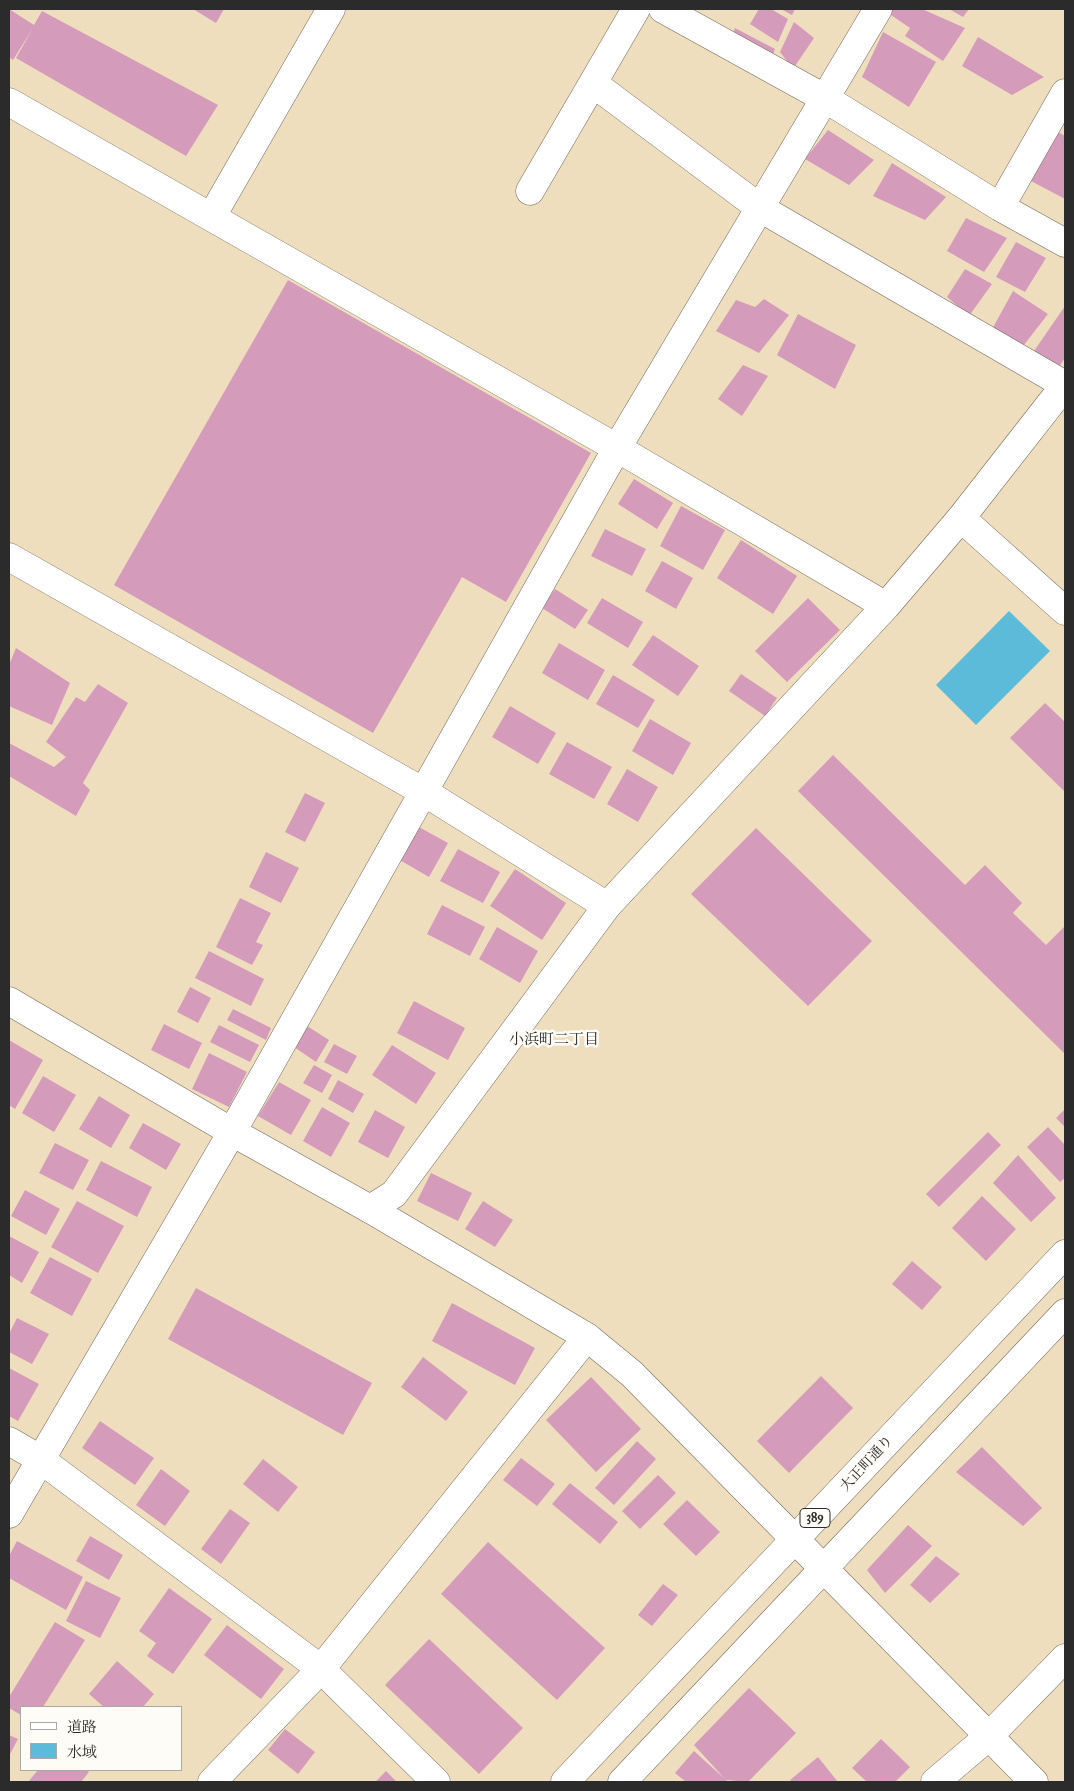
<!DOCTYPE html>
<html>
<head>
<meta charset="utf-8">
<style>
	body { margin:0 }
	#map { position:relative; width:1074px; height:1791px; overflow:hidden; background:#efdebd; font-family:"IM FELL Great Primer","Noto Serif JP",serif }
	canvas { display:block }
	.frame { position:absolute; inset:0; border:10px solid #2b2b2b; pointer-events:none }
	.legend { position:absolute; left:20px; top:1706px; width:162px; height:65px; box-sizing:border-box; background:#fdfcf7; border:1px solid #a9a8a5; margin:0; padding:6px 9px; list-style:none; font-size:15px; color:#2b2b2b }
	.legend li { display:flex; align-items:center; gap:10px; height:25px }
	.legend b { width:25px; border:1px solid #a9a8a5 }
</style>
</head>
<body>
<div id="map">
<canvas width="1074" height="1791"></canvas>
<div class="frame"></div>
<ul class="legend">
<li><b style="height:6px;background:#fff"></b>道路</li>
<li><b style="height:14px;background:#5bbbd9"></b>水域</li>
</ul>
</div>
<script>
const ctx = document.querySelector('canvas').getContext('2d');
ctx.lineJoin = 'round';
function fillPath(path, color) { ctx.fillStyle = color; ctx.fill(path, 'evenodd'); }
function strokePath(path, color, width, dash) { ctx.strokeStyle = color; ctx.lineWidth = width; ctx.lineCap = dash ? 'butt' : 'round'; ctx.setLineDash(dash || []); ctx.stroke(path); }
function write(font, color, halo, rows, align = 'center') {
  ctx.font = font + ' "IM FELL Great Primer","Noto Serif JP",serif'; ctx.lineWidth = 5; ctx.setLineDash([]); ctx.textBaseline = 'middle'; ctx.strokeStyle = halo; ctx.fillStyle = color; for (const [text, x, y, turn = 0] of rows) {
    ctx.save(); ctx.translate(x, y); ctx.rotate((+turn || 0) * Math.PI / 180); ctx.textAlign = isNaN(turn) ? turn : align; if (halo) ctx.strokeText(text, 0, 0); ctx.fillText(text, 0, 0); ctx.restore();
  }
}
fillPath(new Path2D(`
	M1009,611L1050,651L976,725L936,685Z`), '#5bbbd9');
fillPath(new Path2D(`
	M9,9L34,25L42,11L218,105L186,156L16,58L33,28L13,60L9,57Z
	M193,9H224L216,23Z
	M759,9H771L788,19L778,42L750,24Z
	M781,9H795L792,15Z
	M891,9H922L965,28L943,61L905,36L910,28L888,13Z
	M949,9H969L963,17Z
	M794,22L814,38L793,69L780,52Z
	M735,28L775,49L770,62L731,38Z
	M883,32L936,62L909,107L862,77Z
	M978,37L1044,77L1012,95L962,66Z
	M828,130L874,160L849,185L805,159Z
	M1058,132L1065,136V199L1031,181Z
	M892,163L946,197L925,220L873,196Z
	M966,218L1007,238L984,272L947,251Z
	M1016,242L1046,258L1025,292L996,277Z
	M965,269L992,284L969,316L947,297Z
	M288,280L591,453L506,602L462,577L373,733L114,585Z
	M1013,291L1048,314L1020,350L990,333Z
	M764,299L789,315L759,353L716,331L736,300L755,307Z
	M1065,306V358L1053,375L1034,351Z
	M798,314L856,345L835,389L777,355Z
	M743,365L768,376L742,416L718,399Z
	M634,479L673,503L657,529L618,504Z
	M681,506L725,530L703,570L660,546Z
	M605,529L646,549L632,576L591,556Z
	M741,540L797,576L773,614L717,578Z
	M662,561L693,578L676,609L645,591Z
	M555,589L588,610L575,629L542,608Z
	M602,598L643,622L628,648L587,623Z
	M808,598L840,630L787,682L755,651Z
	M653,635L699,666L678,696L632,665Z
	M559,643L605,670L588,700L542,673Z
	M16,648L70,683L52,725L9,706V665Z
	M741,674L777,698L765,716L729,691Z
	M613,675L655,700L638,728L596,704Z
	M98,684L128,703L83,783L90,790L76,816L9,776V743L54,767L66,757L46,742L76,697L85,702Z
	M1045,703L1065,722V792L1010,738Z
	M510,706L556,733L538,764L492,737Z
	M650,719L691,743L673,775L632,751Z
	M567,742L612,767L594,799L549,774Z
	M833,755L965,885L985,865L1022,903L1013,913L1046,945L1065,926V1054L798,791Z
	M627,769L658,787L638,822L607,804Z
	M305,793L325,803L305,842L285,832Z
	M417,826L448,843L429,877L398,859Z
	M756,828L872,941L808,1006L691,894Z
	M458,849L500,872L483,903L440,881Z
	M266,852L299,868L281,903L249,887Z
	M515,869L566,903L542,940L490,906Z
	M240,898L271,913L256,942L263,945L252,965L216,947Z
	M442,905L485,927L470,956L427,934Z
	M497,927L538,951L520,983L479,959Z
	M209,951L264,979L251,1006L195,978Z
	M190,987L211,998L198,1023L177,1012Z
	M414,1001L465,1028L448,1060L397,1033Z
	M233,1009L271,1028L266,1040L227,1020Z
	M164,1024L202,1043L189,1069L151,1050Z
	M219,1025L259,1045L250,1062L210,1042Z
	M307,1026L329,1040L316,1062L294,1047Z
	M9,1040L43,1060L15,1109L9,1105Z
	M334,1044L357,1056L347,1074L324,1062Z
	M392,1045L436,1073L416,1104L372,1075Z
	M209,1053L247,1072L229,1107L192,1089Z
	M314,1065L332,1075L322,1093L303,1083Z
	M43,1076L76,1095L54,1132L22,1113Z
	M338,1080L364,1094L353,1113L328,1099Z
	M279,1082L311,1100L291,1135L258,1116Z
	M99,1096L130,1115L111,1148L79,1129Z
	M322,1107L350,1123L331,1157L303,1141Z
	M1065,1109V1127L1056,1118Z
	M375,1110L405,1127L388,1158L358,1142Z
	M143,1123L181,1144L166,1170L129,1148Z
	M1048,1127L1065,1145V1178L1060,1182L1027,1147Z
	M988,1132L1001,1145L939,1207L926,1194Z
	M55,1143L89,1160L73,1190L39,1173Z
	M1018,1155L1056,1198L1031,1222L993,1183Z
	M101,1161L152,1187L137,1217L86,1190Z
	M431,1173L472,1193L458,1221L417,1201Z
	M25,1190L60,1209L46,1235L11,1216Z
	M982,1196L1016,1229L986,1261L952,1228Z
	M77,1201L124,1226L98,1273L51,1247Z
	M483,1201L513,1220L495,1247L465,1229Z
	M9,1236L39,1252L22,1283L9,1275Z
	M50,1257L92,1279L72,1316L30,1293Z
	M912,1261L942,1287L922,1310L892,1284Z
	M196,1288L372,1383L343,1435L168,1339Z
	M452,1303L535,1348L515,1385L432,1341Z
	M17,1318L49,1334L32,1364L9,1352V1334Z
	M423,1357L468,1392L446,1421L401,1387Z
	M9,1368L39,1384L18,1421L9,1416Z
	M821,1376L853,1408L789,1473L757,1441Z
	M591,1377L641,1429L596,1472L546,1420Z
	M100,1421L154,1458L135,1485L82,1448Z
	M637,1441L656,1459L614,1505L595,1488Z
	M982,1447L1042,1508L1023,1526L956,1472Z
	M521,1458L555,1484L537,1506L503,1480Z
	M263,1459L298,1487L278,1512L243,1484Z
	M161,1469L190,1491L165,1526L136,1505Z
	M658,1475L676,1493L640,1529L622,1511Z
	M570,1483L618,1522L600,1544L552,1504Z
	M687,1500L720,1532L696,1556L663,1524Z
	M230,1509L250,1523L221,1564L201,1549Z
	M908,1525L932,1546L885,1593L867,1570Z
	M90,1536L123,1555L109,1580L76,1561Z
	M17,1541L83,1577L66,1610L9,1578V1556Z
	M488,1542L605,1648L557,1700L441,1594Z
	M936,1556L960,1574L930,1603L910,1585Z
	M86,1581L121,1598L100,1638L66,1621Z
	M663,1584L678,1595L652,1626L638,1615Z
	M169,1588L212,1619L173,1674L147,1656L156,1643L139,1631Z
	M55,1622L85,1640L43,1707H21V1715L9,1708V1697Z
	M227,1625L284,1669L261,1699L204,1655Z
	M429,1639L523,1728L479,1774L385,1685Z
	M117,1661L154,1694L143,1707H104L89,1694Z
	M749,1688L796,1733L748,1782L727,1780L725,1782H686L675,1773L694,1751L725,1779L694,1745Z
	M285,1729L315,1752L298,1774L268,1750Z
	M9,1735L18,1739L9,1756Z
	M881,1739L910,1767L895,1782H867L852,1768Z
	M818,1757L838,1782H792L790,1780Z
	M38,1770H87L89,1772L81,1782H28Z
	M386,1771L397,1782H375Z`), '#d59bbb');
const street = new Path2D(`
	M663,9L826,99L1000,207L1065,243
	M594,84L760,208L1065,385
	M9,102L617,448L886,606
	M530,191L636,9
	M1000,207L1065,93
	M212,216L331,9
	M961,518L1065,611
	M9,557L424,792L607,906
	M370,1209L394,1194L607,906L886,606L961,518L1065,385
	M9,1441L40,1459L321,1669L436,1782
	M9,1514L232,1132L617,448L878,9
	M212,1782L321,1669L587,1337
	M935,1782L988,1737L1065,1658`);
const secondary = new Path2D(`
	M9,1001L232,1132L370,1209L587,1337L632,1374L1034,1782`);
const highway = new Path2D(`
	M565,1782L1065,1254
	M622,1782L1065,1313`);
strokePath(street, '#706a5e', 29);
strokePath(secondary, '#706a5e', 29);
strokePath(highway, '#706a5e', 29);
strokePath(street, '#fff', 28);
strokePath(secondary, '#fff', 28);
strokePath(highway, '#fff', 28);
for (const [x, y, w] of [
	[815,1518,30]
]) { const box = new Path2D(); box.roundRect(x - w / 2, y - 9.5, w, 19, 4); ctx.fillStyle = '#fdfcf7'; ctx.fill(box); strokePath(box, '#2b2b2b', 1); }
write('bold 12px', '#2b2b2b', null, [
	["389",815,1518]
]);
write('14px', '#2b2b2b', '#fdfcf7', [
	["大正町通り",867,1464,-47]
]);
write('15px', '#2b2b2b', '#fdfcf7', [
	["小浜町二丁目",554,1040]
]);
</script>
</body>
</html>
